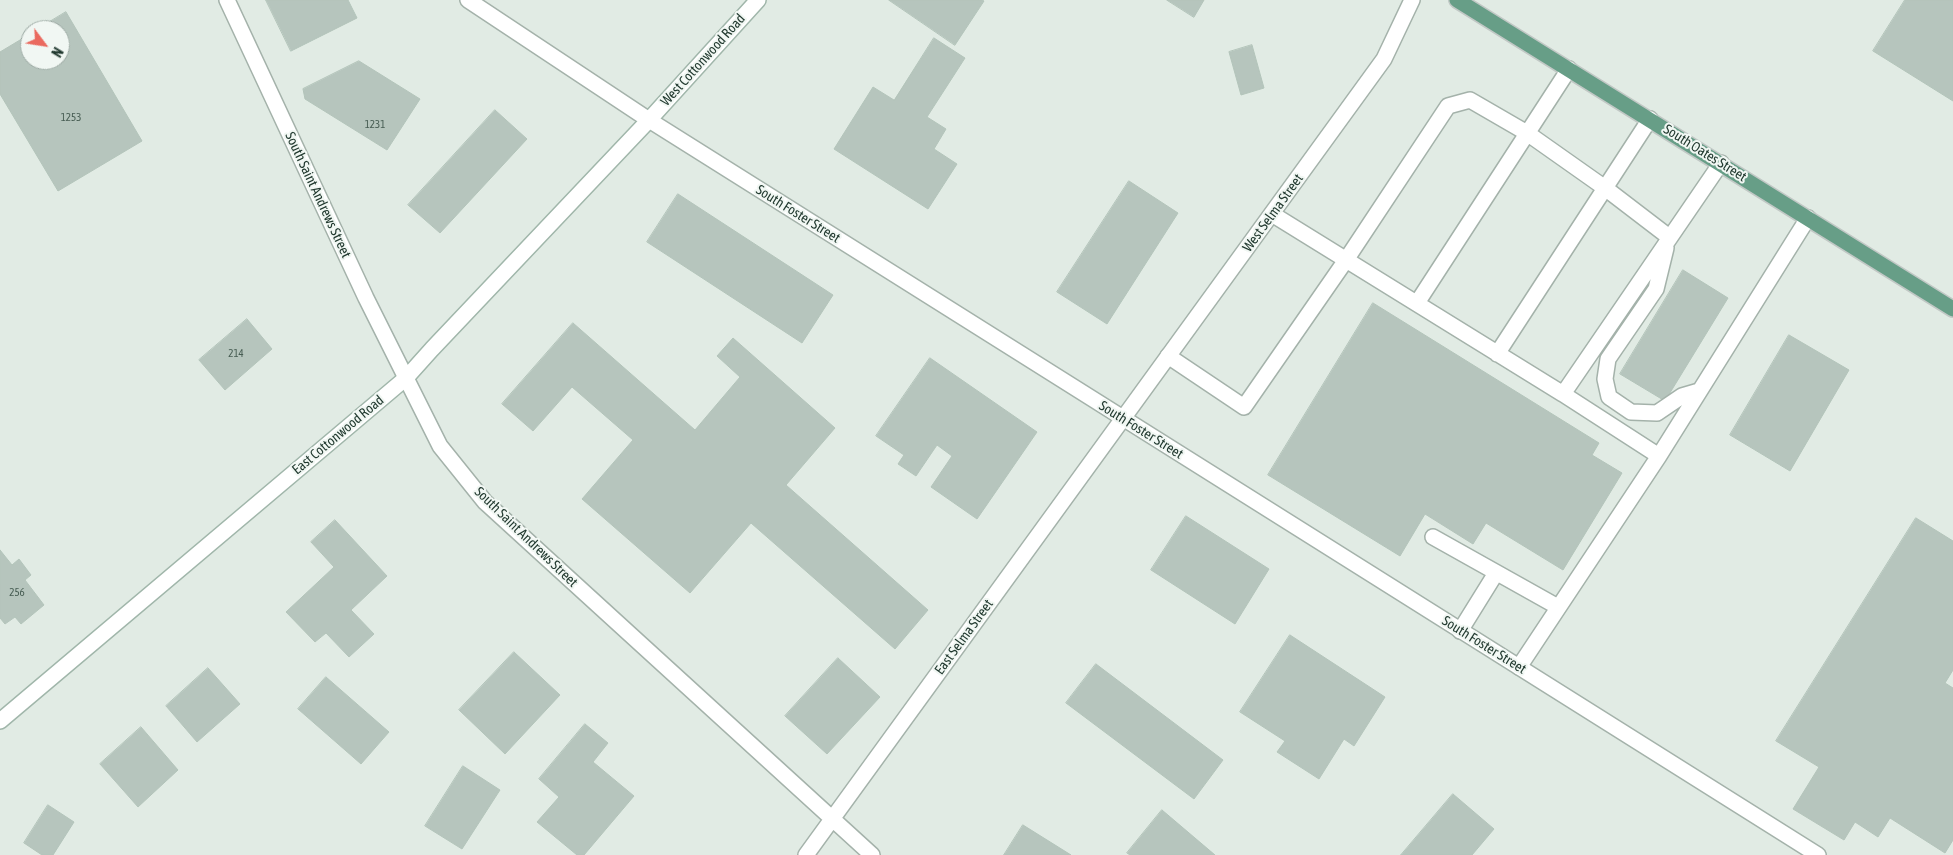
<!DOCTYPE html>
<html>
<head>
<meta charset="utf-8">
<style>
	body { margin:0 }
	#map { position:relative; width:1953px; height:855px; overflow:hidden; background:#e1ebe4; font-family:"Asap Condensed",sans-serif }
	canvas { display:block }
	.north { position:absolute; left:20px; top:20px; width:50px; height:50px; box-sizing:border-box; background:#f1f7f3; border:1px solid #9eaba5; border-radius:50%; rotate:121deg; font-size:14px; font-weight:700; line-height:20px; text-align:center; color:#223a30 }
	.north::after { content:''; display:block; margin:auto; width:18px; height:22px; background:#ea6a5f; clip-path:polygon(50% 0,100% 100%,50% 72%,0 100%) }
</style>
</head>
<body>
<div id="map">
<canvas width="1953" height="855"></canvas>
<div class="north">N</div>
</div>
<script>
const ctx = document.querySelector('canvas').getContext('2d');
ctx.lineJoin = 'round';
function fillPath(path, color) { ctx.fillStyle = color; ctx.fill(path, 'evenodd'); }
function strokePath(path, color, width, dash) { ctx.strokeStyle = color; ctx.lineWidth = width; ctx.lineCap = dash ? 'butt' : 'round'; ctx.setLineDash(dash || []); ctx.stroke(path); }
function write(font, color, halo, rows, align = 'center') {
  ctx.font = font + ' "Asap Condensed",sans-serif'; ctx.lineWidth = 4; ctx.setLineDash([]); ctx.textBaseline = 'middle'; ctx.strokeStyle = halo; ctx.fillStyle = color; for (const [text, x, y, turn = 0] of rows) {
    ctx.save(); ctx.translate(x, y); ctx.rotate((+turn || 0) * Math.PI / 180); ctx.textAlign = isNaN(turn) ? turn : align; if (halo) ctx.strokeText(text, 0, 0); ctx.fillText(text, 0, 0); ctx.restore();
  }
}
const building = new Path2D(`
	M266,0H348L357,18L291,51Z
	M889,0H982L984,1L955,45Z
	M1167,0H1204L1194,17Z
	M1905,0H1953V101L1873,51Z
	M66,12L142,141L58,191L0,94V52L30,34V60H60V30H36Z
	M934,38L965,58L927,117L946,129L934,149L957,164L928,209L834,149L873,87L894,100Z
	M1252,45L1264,88L1241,95L1229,52Z
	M359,61L420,99L387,150L305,99L303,89Z
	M495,110L527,139L440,233L408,205Z
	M1129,181L1178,213L1107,324L1057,292Z
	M678,194L833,295L802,343L647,242Z
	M1683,270L1728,298L1665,401L1620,374Z
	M1373,303L1599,443L1592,455L1622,473L1563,570L1486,523L1473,544L1425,514L1400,556L1268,475Z
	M247,319L272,349L225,390L199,360Z
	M573,323L695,430L740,377L717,356L733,338L835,428L786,485L928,610L895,649L751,523L690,593L582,499L633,440L572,387L533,431L502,404Z
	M1789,335L1849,370L1790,471L1730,435Z
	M930,358L1037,432L977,519L931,487L952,456L937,445L916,476L898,464L904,455L876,436Z
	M1186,516L1269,569L1235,624L1151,570Z
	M1916,518L1953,541V670L1945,683L1953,688V840L1945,853L1890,818L1878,837L1855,822L1844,840L1793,809L1819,767L1776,741Z
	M335,520L387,576L351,610L374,634L349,657L326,633L315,642L286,612L334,567L311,542Z
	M0,550L12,565L19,559L31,575L25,580L44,605L21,624L15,617L5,624L0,618Z
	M1290,635L1385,697L1354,746L1344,739L1319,779L1277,752L1285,741L1240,712Z
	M514,652L560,695L505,754L459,710Z
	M838,658L880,697L827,754L785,716Z
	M1096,664L1223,760L1194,799L1066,703Z
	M208,668L240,704L197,742L166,706Z
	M326,677L389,732L361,764L298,709Z
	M585,724L608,743L593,762L634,796L584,855H577L537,822L559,797L539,779Z
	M141,727L178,770L138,807L100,764Z
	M463,766L500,790L462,849L425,826Z
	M1453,794L1494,829L1472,855H1401Z
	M48,805L74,822L53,855H42L24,843Z
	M1162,810L1215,855H1130L1127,853Z
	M1023,825L1071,855H1004Z`);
fillPath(building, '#b6c5bd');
strokePath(building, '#b3c4ba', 1);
const service = new Path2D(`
	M1272,214L1563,394L1721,163
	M1666,248L1656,289L1608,359L1605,379L1609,397L1631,412L1657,413L1682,396L1699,391
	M1417,303L1569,69
	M1497,354L1650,119
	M1168,356L1244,407L1346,260L1448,106L1470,100L1527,133L1605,188L1669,237
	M1563,394L1659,456
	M1433,537L1558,607
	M1460,631L1496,573
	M1519,667L1659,456L1808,218`);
const minor = new Path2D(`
	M468,0L649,120L1818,855`);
const tertiary = new Path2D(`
	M227,0L366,298L440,446L485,502L872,855
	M806,855L1384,59L1412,0`);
const secondary = new Path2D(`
	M0,721L406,378L432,349L649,120L758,0`);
const primary = new Path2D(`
	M1457,0L1953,309`);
strokePath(service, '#a4b2aa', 18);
strokePath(minor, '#a4b2aa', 18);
strokePath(tertiary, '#a4b2aa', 18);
strokePath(secondary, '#a0b6aa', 18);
strokePath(primary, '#c1c8c5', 18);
strokePath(service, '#fff', 15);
strokePath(minor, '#fff', 15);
strokePath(tertiary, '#fff', 15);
strokePath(secondary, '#fff', 15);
strokePath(primary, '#679e87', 15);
write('11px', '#475d53', null, [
	["1253",71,118],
	["1231",375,125],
	["214",236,354],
	["256",17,593]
]);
write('14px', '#223a30', '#f1f7f3', [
	["West Cottonwood Road",703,60,-48],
	["South Oates Street",1705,153,32],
	["South Saint Andrews Street",318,195,65],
	["West Selma Street",1273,213,-54],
	["South Foster Street",798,214,32],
	["South Foster Street",1141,430,32],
	["East Cottonwood Road",338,435,-40],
	["South Saint Andrews Street",526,537,44],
	["East Selma Street",964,637,-54],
	["South Foster Street",1484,645,32]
]);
</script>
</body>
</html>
